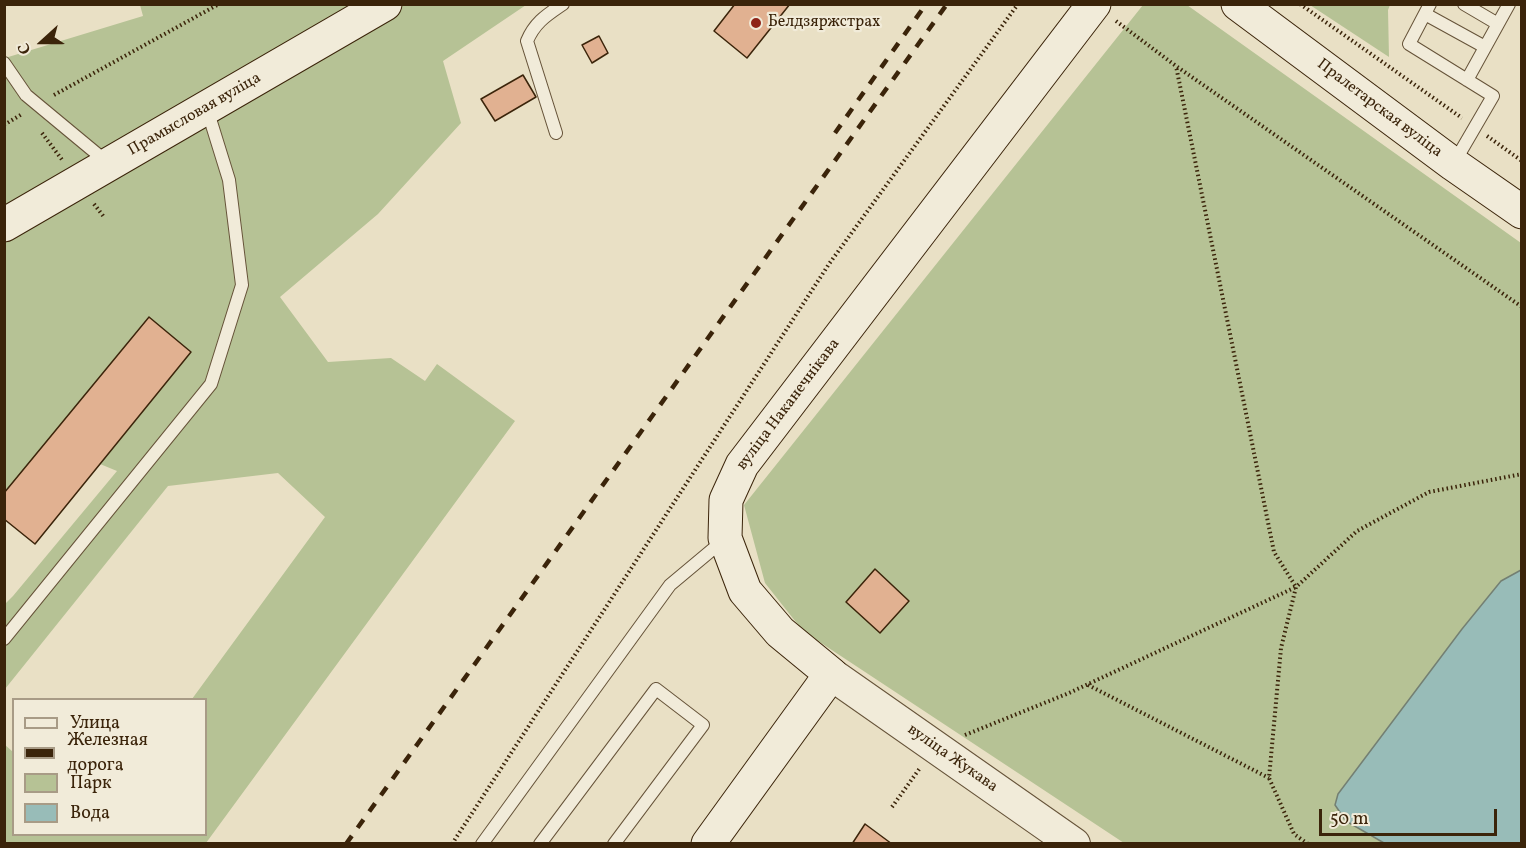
<!DOCTYPE html>
<html>
<head>
<meta charset="utf-8">
<style>
	body { margin:0 }
	#map { position:relative; width:1526px; height:848px; overflow:hidden; background:#e9e0c5; font-family:Vollkorn,serif }
	canvas { display:block }
	.frame { position:absolute; inset:0; border:6px solid #3b240a; pointer-events:none }
	.legend { position:absolute; left:12px; top:698px; width:195px; height:138px; box-sizing:border-box; background:#f1ebd9; border:2px solid #a89b86; margin:0; padding:8px 10px; list-style:none; font-size:18px; color:#3b240a }
	.legend li { display:flex; align-items:center; gap:12px; height:30px }
	.legend b { width:30px; border:2px solid #a89b86 }
	.north { position:absolute; left:12px; top:12px; width:60px; height:60px; -webkit-text-stroke:4px #f1ebd9; paint-order:stroke; rotate:249deg; font-size:16px; font-weight:700; line-height:24px; text-align:center; color:#3b240a }
	.north::after { content:''; display:block; margin:auto; width:21px; height:27px; background:#3b240a; clip-path:polygon(50% 0,100% 100%,50% 72%,0 100%) }
	.scale { position:absolute; left:1319px; top:809px; width:178px; height:27px; box-sizing:border-box; border:3px solid #3b240a; border-top:0; padding-left:8px; font-size:18px; line-height:21px; white-space:nowrap; color:#3b240a; -webkit-text-stroke:4px #f1ebd9; paint-order:stroke }
</style>
</head>
<body>
<div id="map">
<canvas width="1526" height="848"></canvas>
<div class="frame"></div>
<ul class="legend">
<li><b style="height:8px;background:#f1ebd9"></b>Улица</li>
<li><b style="height:8px;background:#3b240a"></b>Железная дорога</li>
<li><b style="height:16px;background:#b6c295"></b>Парк</li>
<li><b style="height:16px;background:#98bcb8"></b>Вода</li>
</ul>
<div class="north">С</div>
<div class="scale">50 m</div>
</div>
<script>
const ctx = document.querySelector('canvas').getContext('2d');
ctx.lineJoin = 'round';
function fillPath(path, color) { ctx.fillStyle = color; ctx.fill(path, 'evenodd'); }
function strokePath(path, color, width, dash) { ctx.strokeStyle = color; ctx.lineWidth = width; ctx.lineCap = dash ? 'butt' : 'round'; ctx.setLineDash(dash || []); ctx.stroke(path); }
function write(font, color, halo, rows, align = 'center') {
  ctx.font = font + ' Vollkorn,serif'; ctx.lineWidth = 4.5; ctx.setLineDash([]); ctx.textBaseline = 'middle'; ctx.strokeStyle = halo; ctx.fillStyle = color; for (const [text, x, y, turn = 0] of rows) {
    ctx.save(); ctx.translate(x, y); ctx.rotate((+turn || 0) * Math.PI / 180); ctx.textAlign = isNaN(turn) ? turn : align; if (halo) ctx.strokeText(text, 0, 0); ctx.fillText(text, 0, 0); ctx.restore();
  }
}
fillPath(new Path2D(`
	M140,5H526L443,61L461,123L378,214L280,297L328,362L391,358L425,381L437,364L515,421L206,843H5L4,744L13,752L14,834H206V700L192,699L325,517L278,473L168,486L5,689V604L13,596L117,471L100,464L191,352L148,317L7,491L5,489V58L143,16Z
	M1143,5H1187L1521,243V570L1501,581L1462,629L1338,794L1370,836L1384,843H1124L803,631L765,583L744,505Z
	M1310,5H1390L1388,10L1389,57Z`), '#b6c295');
const water = new Path2D(`
	M1521,570V843H1384L1346,821L1335,805L1338,794L1462,629L1501,581Z`);
fillPath(water, '#98bcb8');
strokePath(water, '#737f72', 1.5);
const building = new Path2D(`
	M735,4H790L747,58L714,31Z
	M599,36L608,53L592,63L582,45Z
	M523,75L536,97L495,121L481,99Z
	M149,317L191,352L35,544L4,519V493Z
	M875,569L909,601L880,633L846,602Z
	M865,824L892,844H852Z`);
fillPath(building, '#e1b191');
strokePath(building, '#3b240a', 1.5);
const service = new Path2D(`
	M1430,4L1409,44L1493,96L1454,163
	M1464,4L1498,24
	M1425,14L1485,47
	M4,63L26,95L108,163
	M1467,80L1509,4
	M556,133L527,41C535,22 547,15 563,4
	M4,639L211,384L242,285L229,180L207,109
	M482,844L670,585L725,539
	M540,844L656,689L703,725L614,844`);
const tertiary = new Path2D(`
	M831,674L1074,844`);
const secondary = new Path2D(`
	M1238,4L1453,164L1522,212
	M4,225L385,4
	M708,844L831,674L780,632L745,591L725,538L726,500L742,465L1094,4`);
strokePath(service, '#665339', 14);
strokePath(tertiary, '#665339', 34);
strokePath(secondary, '#3b240a', 35);
strokePath(new Path2D(`
	M1300,4L1462,118
	M1116,21L1176,66L1522,307
	M54,95L219,4
	M4,125L22,114
	M42,133L63,161
	M1487,136L1522,161
	M94,204L104,217
	M1088,685L1269,778
	M965,735L1069,693L1296,587L1274,552L1176,66
	M892,807L920,768
	M452,844L829,264L1018,4
	M1308,844L1294,834L1269,778L1281,648L1296,587L1357,531L1429,492L1522,474`), '#3b240a', 4, [1.5, 3]);
strokePath(service, '#f1ebd9', 12);
strokePath(tertiary, '#f1ebd9', 32);
strokePath(secondary, '#f1ebd9', 33);
strokePath(new Path2D(`
	M835,133L926,4
	M346,844L947,4`), '#3b240a', 4.5, [10, 10]);
for (const [x, y, r, color] of [
	[756,23,6,"#8f2418"]
]) { const dot = new Path2D(); dot.arc(x, y, r, 0, 2 * Math.PI); ctx.fillStyle = color; ctx.fill(dot); strokePath(dot, '#f1ebd9', 2); }
write('16px', '#3b240a', '#f1ebd9', [
	["Белдзяржстрах",768,23]
], 'left');
write('16px', '#3b240a', '#f1ebd9', [
	["Пралетарская вуліца",1379,109,37],
	["Прамысловая вуліца",195,115,-30],
	["вуліца Наканечнікава",789,405,-53],
	["вуліца Жукава",952,759,35]
]);
</script>
</body>
</html>
